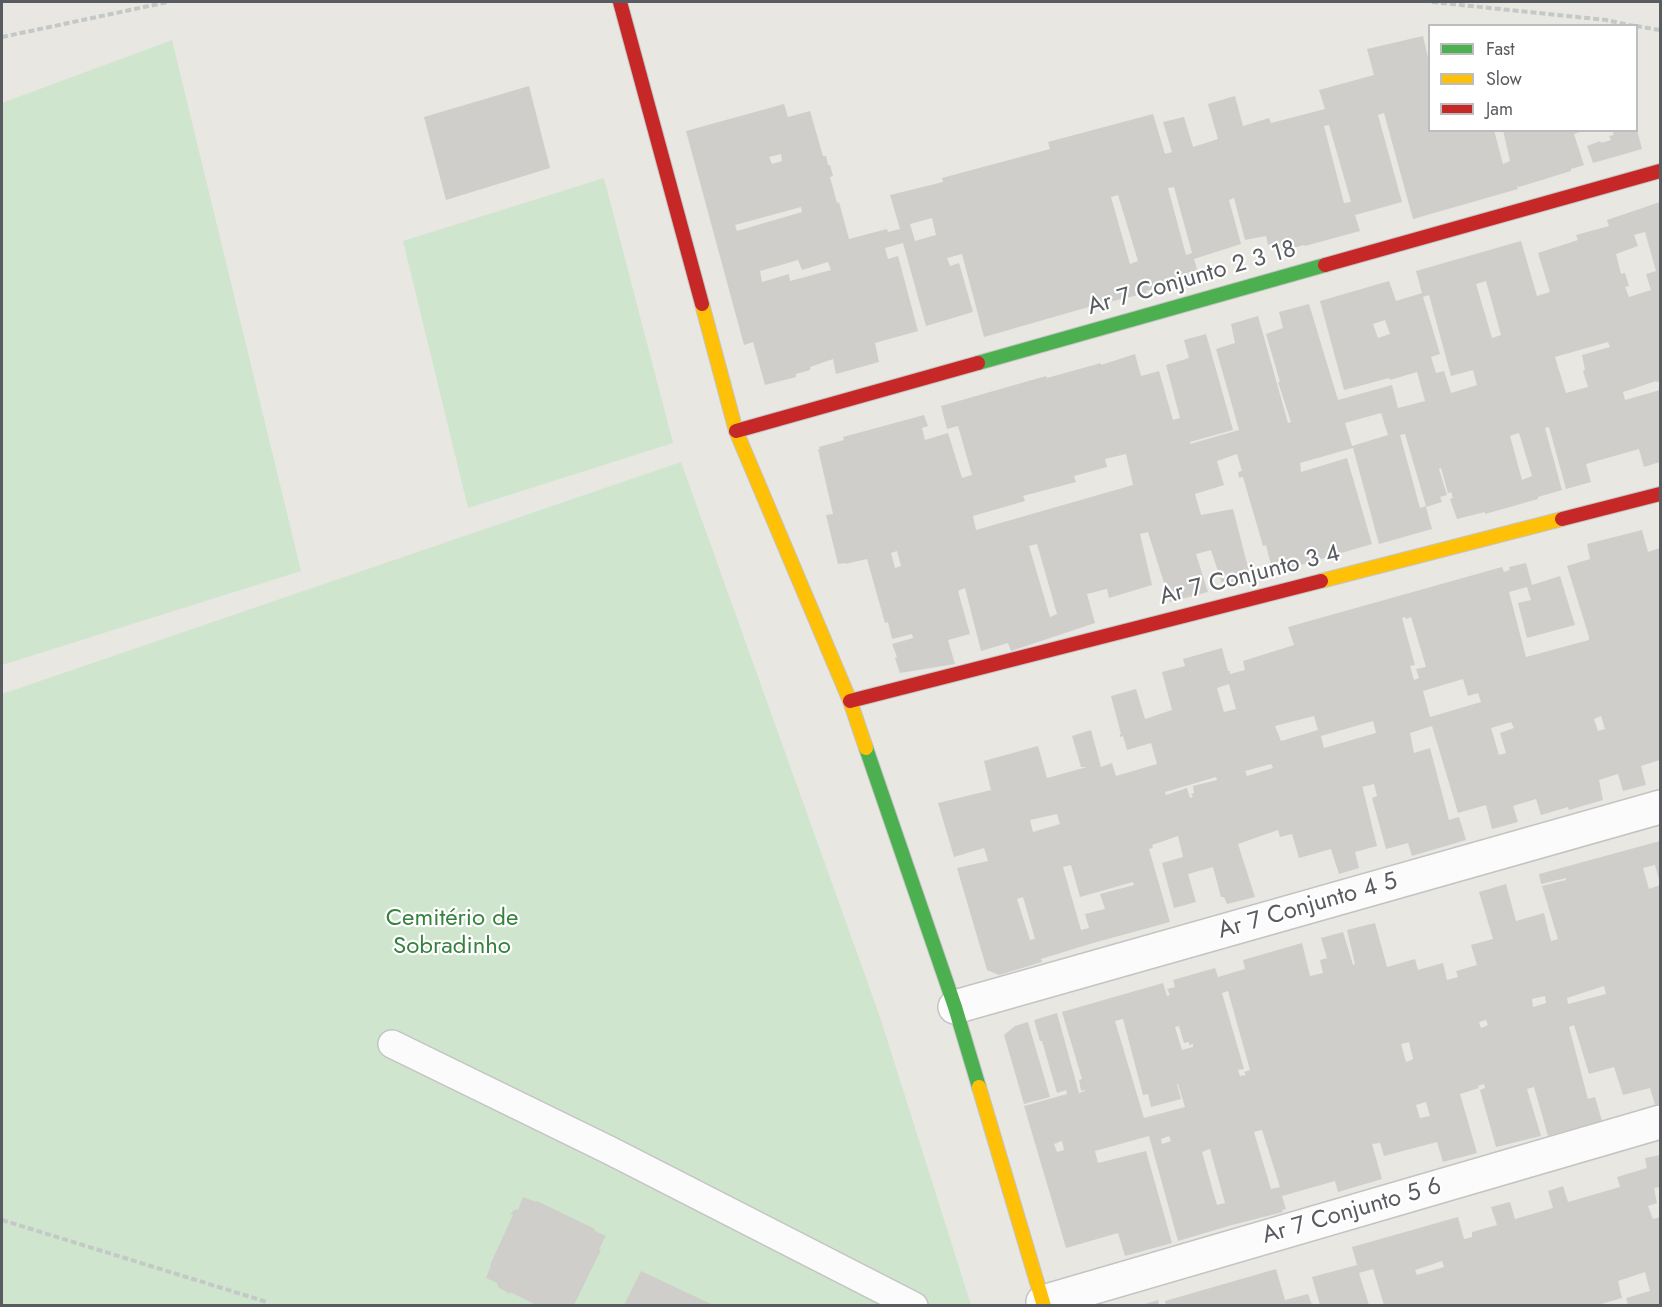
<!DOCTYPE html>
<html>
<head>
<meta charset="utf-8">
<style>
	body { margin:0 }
	#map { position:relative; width:1662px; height:1307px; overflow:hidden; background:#e8e7e2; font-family:Jost,sans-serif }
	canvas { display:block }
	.frame { position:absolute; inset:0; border:3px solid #585b60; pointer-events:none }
	.legend { position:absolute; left:1428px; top:24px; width:210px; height:108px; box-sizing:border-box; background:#fff; border:2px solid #bcbdbf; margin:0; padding:8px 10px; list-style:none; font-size:18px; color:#585b60 }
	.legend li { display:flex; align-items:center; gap:12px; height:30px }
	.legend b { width:30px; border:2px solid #bcbdbf }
</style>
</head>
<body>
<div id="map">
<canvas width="1662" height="1307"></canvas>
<div class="frame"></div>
<ul class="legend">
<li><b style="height:8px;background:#4caf50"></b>Fast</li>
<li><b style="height:8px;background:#ffc107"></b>Slow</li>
<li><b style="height:8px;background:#c62828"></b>Jam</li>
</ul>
</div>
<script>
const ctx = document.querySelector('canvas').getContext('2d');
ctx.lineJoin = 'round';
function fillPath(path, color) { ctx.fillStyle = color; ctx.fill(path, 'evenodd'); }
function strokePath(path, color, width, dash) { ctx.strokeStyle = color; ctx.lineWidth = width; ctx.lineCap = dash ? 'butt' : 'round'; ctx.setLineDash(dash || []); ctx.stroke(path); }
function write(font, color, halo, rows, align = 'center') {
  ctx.font = font + ' Jost,sans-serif'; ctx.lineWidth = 4.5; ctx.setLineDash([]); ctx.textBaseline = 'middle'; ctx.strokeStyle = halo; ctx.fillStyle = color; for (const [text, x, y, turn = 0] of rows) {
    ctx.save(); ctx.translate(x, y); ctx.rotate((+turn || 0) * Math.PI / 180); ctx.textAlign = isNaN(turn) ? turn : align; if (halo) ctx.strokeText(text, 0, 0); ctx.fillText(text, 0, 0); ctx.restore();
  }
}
fillPath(new Path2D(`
	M172,40L301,571L2,665V103Z
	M604,178L673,443L468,508L403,241Z
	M681,462L880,1017L971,1305H2V694Z`), '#d0e5ce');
fillPath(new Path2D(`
	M1423,36L1430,66V130H1494L1503,164L1510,161L1503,130H1586L1574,134L1584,165L1571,169V171L1519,187L1517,185L1518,189L1413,219L1384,113L1378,115L1402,202L1355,215L1360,231L1305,246L1304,245L1281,251L1278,243L1268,245L1266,236L1245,240L1234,198L1229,200L1241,244L1194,259L1199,276L1146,291L1147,293L1092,306L984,337L962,254L947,258L950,266L959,263L973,312L926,326L903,243L885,248L888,259L898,256L918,331L875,343L879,362L836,374L833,359L810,367V370L796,374V377L765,385L753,342L744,345L686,131L784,104L788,117L810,111L823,156H826L828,165H830L833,176L830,177L837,203L839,202L849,239L887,229L888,232L900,229L890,195L943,182L942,178L1050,149L1048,142L1153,114L1165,154L1172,152L1163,122L1184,117L1193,147L1218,139L1208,104L1235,96L1243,126L1269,118L1271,123L1325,109L1319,90L1374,75L1367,49ZM1329,125L1351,202L1344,203L1324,126ZM781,154L782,161L772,164L769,157ZM1174,187L1192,253L1186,255L1168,188ZM1118,195L1138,261L1130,264L1111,197ZM801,207L802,212L737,231L735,225ZM932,218L936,235L915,241L910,224ZM798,260L802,270L828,262L831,270L790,281L789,274L762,282L760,271Z
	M529,86L550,168L446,200L424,117Z
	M1612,130H1637L1642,149L1593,163L1587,146L1600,141L1601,143L1611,140L1609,136L1614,135Z
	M1660,202V381L1657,382L1656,381L1623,392L1625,400L1660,390V462L1644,467L1639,449L1586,464L1591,482L1566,489L1549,427L1545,428L1562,490L1538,497V499L1485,514V512L1457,519L1450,499L1453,498L1451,492L1448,493L1441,468L1439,469L1447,495L1440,497L1442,502L1426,507L1432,529L1379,544L1353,448L1300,463L1301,472L1347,458L1372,544L1273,573L1266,545L1263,546L1243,477L1239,478L1238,472L1242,471L1237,454L1217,461L1224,485L1195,494L1201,515L1233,509L1251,579L1223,587L1211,550L1196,554L1208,592L1170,602L1148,532L1140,534L1152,585L1109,598L1107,589L1087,594L1095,623L1011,651L1008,643L981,651L965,588L958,591L970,634L948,640L955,664L900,673L895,658L897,657L892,644L913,638L912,634L892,639L888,622L885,623L867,559L845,564V563L838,564L826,515L833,514L818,449H820L819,447L844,440L843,437L924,415L928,426L922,428L925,440L948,433L962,478L972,475L958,426L947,429L941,406L1046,376L1047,378L1101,363V365L1135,354L1141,376L1159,371L1173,420L1180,418L1166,365L1189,358L1184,340L1206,334L1233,430L1190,442V444L1239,430L1216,349L1235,343L1231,324L1258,316L1288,423L1291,422L1278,382H1280L1266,334L1283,328L1279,312L1309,304L1338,400L1392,385L1398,408L1425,401L1417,372L1390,380L1389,378L1344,390L1320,301L1389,281L1396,301L1422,293L1416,271L1521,241L1537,296L1550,292L1538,253L1578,240L1576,235L1609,226L1607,220ZM1645,232L1656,271L1646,274L1651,290L1629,297L1625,287L1629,286L1625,273L1621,274L1616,254L1638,246L1634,235ZM1486,281L1501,335L1492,338L1476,284ZM1429,295L1451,376L1473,370L1477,385L1451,393L1444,371L1436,373L1431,357L1440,354L1423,297ZM1385,320L1390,334L1378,338L1373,324ZM1608,342L1610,347L1582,355L1585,370L1583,371L1588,387L1566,393L1555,357ZM1381,413L1388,435L1352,446L1345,423ZM1519,433L1532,476L1522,480L1510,436ZM1405,434L1426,506L1420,508L1400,435ZM1126,454L1133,485L976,530L973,516L1025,501L1023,496L1076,482L1074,476L1107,467L1105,459ZM1037,544L1057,614L1050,617L1029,546ZM897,551L901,566L895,568L891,553Z
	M1642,530L1648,552L1660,548V760L1641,766L1646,785L1623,791L1618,774L1599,780L1603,800L1569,810L1568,807L1541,815L1536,799L1513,806L1518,822L1492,829L1486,805L1458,813L1432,726L1410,733L1414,753L1430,748L1449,820L1459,817L1466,840L1412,856L1408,843L1386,849L1372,798L1377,796L1374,784L1362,787V785L1377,846L1355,852L1359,868L1339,874L1331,849L1299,858L1292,834L1280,837L1278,830L1238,844L1255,897L1227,904L1224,897H1221L1213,867L1188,874L1196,902L1174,908L1162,863L1183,857L1178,836L1152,845L1153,848L1149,849L1170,922L1093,943L1041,959L1042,962L999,975L987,970L957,868L988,861L984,848L954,857L938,803L991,790L984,761L1038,746L1047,778L1087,767H1081L1072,736L1091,730L1101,767L1112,763L1116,776L1157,764L1151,743L1127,750L1123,736L1120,737V734H1121L1111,696L1136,689L1145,719L1172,710L1162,672L1185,666L1183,659L1222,648L1228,671H1230V674L1245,670L1243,661L1294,645L1288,627L1502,567L1504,572L1510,570L1509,567L1526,563L1532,585L1560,576L1575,625L1527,638L1518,603L1531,600L1527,587L1509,592L1526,657L1589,640V637L1567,566L1590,559L1587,544ZM1405,617L1406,619L1411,617L1426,667L1416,669L1419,678L1414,680L1410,666L1415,665L1402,618ZM1463,679L1468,696L1478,693L1481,702L1430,717L1423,691ZM1229,684L1236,709L1224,712L1217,688ZM1314,716L1318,730L1281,741L1275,726ZM1601,716L1605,729L1598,731L1594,719ZM1373,721L1376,733L1324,748L1321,736ZM1511,722L1514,728L1500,733L1506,753L1499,755L1491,728ZM1271,764L1273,768L1247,776L1245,771ZM1216,777L1217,780L1193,786L1194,793L1191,794L1193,797L1190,798L1187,788L1166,795L1165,792ZM1057,814L1060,824L1033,832L1030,820ZM1071,865L1080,897L1133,882L1134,885L1100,894L1105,909L1085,914L1089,928L1081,930L1063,867ZM1023,897L1035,939L1030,940L1017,899Z
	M1660,841V883L1655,865L1643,868L1649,889L1660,885V1104L1655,1105L1650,1088L1623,1095L1614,1067L1589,1074L1574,1025L1569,1027L1588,1099L1595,1097L1602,1121L1548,1136L1534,1087L1527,1089L1541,1136L1496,1147L1480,1090L1485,1088L1484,1084L1478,1086L1479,1088L1460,1094L1477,1153L1443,1162L1437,1142L1384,1156L1380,1143L1372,1144L1382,1179L1338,1192L1335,1181L1282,1196L1286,1209L1282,1210L1283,1212L1232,1225L1178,1241L1149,1136L1095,1151L1098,1163L1146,1151L1172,1243L1125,1256L1118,1233L1066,1248L1024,1106L1067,1094L1066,1090L1057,1093L1042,1041H1040L1034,1020L1057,1013L1079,1093L1085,1091V1090L1081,1091L1079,1080L1082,1079L1062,1012L1163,983L1167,996L1170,995L1167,989L1175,987L1173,980L1215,968L1218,977L1245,969L1243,960L1302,943L1310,976L1323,973L1320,960L1327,958L1321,938L1343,932L1353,965L1355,964L1347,930L1375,923L1387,967L1415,959L1418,970L1443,963L1447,980L1458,977L1456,971L1477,965L1471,945L1493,939L1479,892L1506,884L1516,921L1544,913L1551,941L1558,939L1542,886L1566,880V878L1541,884L1539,874ZM1604,986L1606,994L1568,1004L1567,998ZM1228,991L1250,1070L1244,1072L1246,1075L1240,1076L1238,1070L1244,1069L1222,993ZM1545,996L1546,1003L1533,1007L1532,999ZM1123,1019L1143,1095L1148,1094L1151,1107L1181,1099L1177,1084H1178L1185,1107L1144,1118L1115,1021ZM1486,1020L1488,1025L1481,1028L1479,1022ZM1179,1026L1184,1043L1189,1042V1045L1193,1044V1047L1182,1050L1175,1027ZM1409,1042L1413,1059L1406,1062L1401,1044ZM1426,1102L1430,1116L1420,1118L1416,1105ZM1262,1130L1280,1187L1271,1189L1254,1132ZM1169,1136L1171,1141L1162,1144L1161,1139ZM1062,1141L1064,1150L1057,1152L1054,1144ZM1210,1149L1225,1203L1217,1205L1202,1152Z
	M1028,1022L1050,1097L1024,1104L1004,1035L1015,1026Z
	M1660,1155V1187L1654,1188L1657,1203L1648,1206L1653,1219L1660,1217V1305H1628L1626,1298L1650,1291L1645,1272L1618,1281L1622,1298L1598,1305H1384L1373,1269L1359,1273L1369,1305H1320L1312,1277L1357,1265L1352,1247L1458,1217L1464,1239L1472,1237V1232L1497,1225L1491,1207L1510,1202L1515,1219L1553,1208L1548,1191L1563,1186L1568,1202L1620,1187L1617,1177L1647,1168L1645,1158ZM1442,1261L1444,1267L1417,1275L1415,1270Z
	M523,1197L536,1202L537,1201L595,1229V1231L606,1236L599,1249L601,1250L574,1305H536L510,1292V1294L506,1292L498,1287L497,1283L486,1278L491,1265H490L513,1215L510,1214L516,1209L518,1210Z
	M1276,1269L1285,1300L1308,1294L1312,1305H1166L1165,1301Z
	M641,1271L713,1305H624Z
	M1158,1300L1159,1305H1142Z`), '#cfcecb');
const lane = new Path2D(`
	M392,1044L611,1151L914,1306`);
const street = new Path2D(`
	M955,1007L1660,807
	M1043,1302L1660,1122`);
const fast = new Path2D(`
	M978,363L1325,265
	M866,748L955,1007L979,1087`);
const slow = new Path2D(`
	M702,304L736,431L850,701L866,748
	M1321,581L1562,519
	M979,1087L1044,1306`);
const jam = new Path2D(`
	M620,2L702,304
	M1325,265L1660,171
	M736,431L978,363
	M1562,519L1660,494
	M850,701L1321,581`);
strokePath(lane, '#c4c4c3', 30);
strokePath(street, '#c4c4c3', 36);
strokePath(fast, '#c5c5c4', 16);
strokePath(slow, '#c5c5c4', 16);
strokePath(jam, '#c5c5c4', 16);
strokePath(new Path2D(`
	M1432,2L1606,20L1634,26
	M1636,26L1660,30
	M2,37L168,2
	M2,1220L267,1302`), '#c4c8c6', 4, [6, 3]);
strokePath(lane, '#fcfbfb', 27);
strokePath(street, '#fcfbfb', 33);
strokePath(fast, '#4caf50', 14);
strokePath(slow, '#ffc107', 14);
strokePath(jam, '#c62828', 14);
write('24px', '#585b60', '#fff', [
	["Ar 7 Conjunto 2 3 18",1192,279,-16],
	["Ar 7 Conjunto 3 4",1250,576,-14],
	["Ar 7 Conjunto 4 5",1308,907,-16],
	["Ar 7 Conjunto 5 6",1352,1212,-16]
]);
write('24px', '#36823d', '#fff', [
	["Cemitério de",452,919],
	["Sobradinho",452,947]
]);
</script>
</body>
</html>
